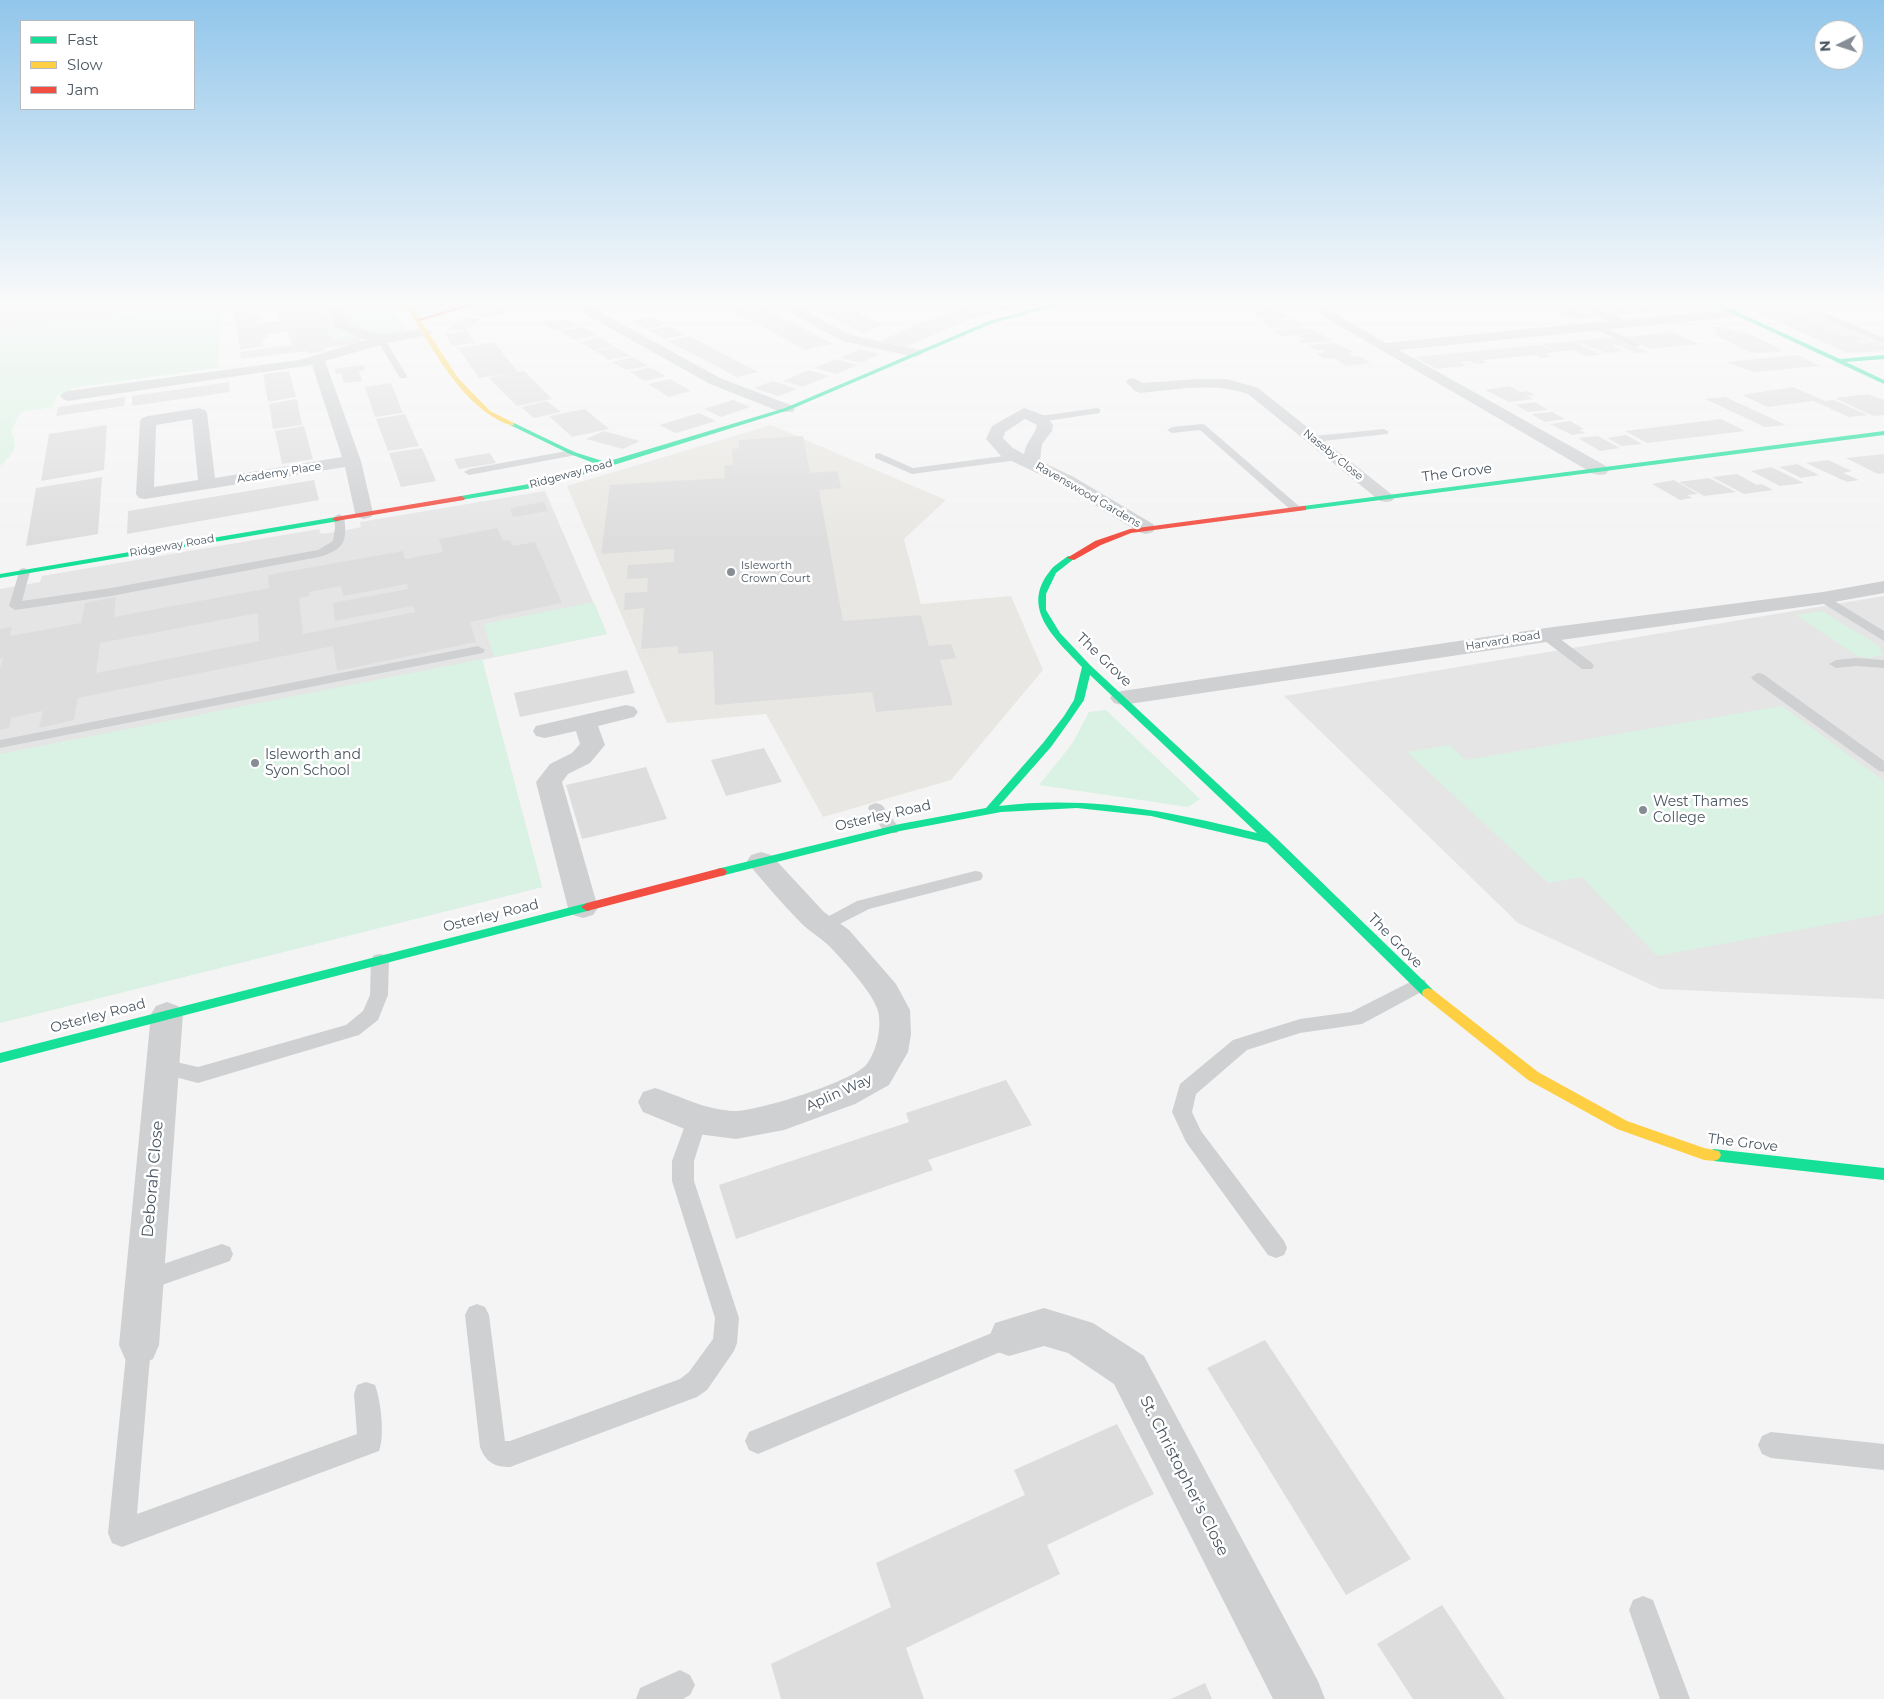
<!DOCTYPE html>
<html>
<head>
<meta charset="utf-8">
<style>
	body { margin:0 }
	#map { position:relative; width:1884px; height:1699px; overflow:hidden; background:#f4f4f4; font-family:Montserrat,sans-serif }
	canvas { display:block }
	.legend { position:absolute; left:20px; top:20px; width:175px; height:90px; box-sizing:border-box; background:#fff; border:1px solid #b7bbc0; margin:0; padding:6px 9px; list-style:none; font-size:15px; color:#4a5661 }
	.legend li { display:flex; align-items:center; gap:10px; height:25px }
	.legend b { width:25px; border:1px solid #b7bbc0 }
	.north { position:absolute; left:1814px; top:20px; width:50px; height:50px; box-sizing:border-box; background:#fff; border:1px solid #b7bbc0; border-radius:50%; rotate:266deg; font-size:14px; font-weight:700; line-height:20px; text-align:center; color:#4a5661 }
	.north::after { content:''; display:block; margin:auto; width:18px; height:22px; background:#868d94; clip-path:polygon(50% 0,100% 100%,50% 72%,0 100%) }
</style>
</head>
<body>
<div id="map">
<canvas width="1884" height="1699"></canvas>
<ul class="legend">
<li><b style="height:6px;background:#16e098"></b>Fast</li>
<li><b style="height:6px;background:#ffcf43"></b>Slow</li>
<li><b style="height:6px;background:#f24e42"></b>Jam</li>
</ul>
<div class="north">N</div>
</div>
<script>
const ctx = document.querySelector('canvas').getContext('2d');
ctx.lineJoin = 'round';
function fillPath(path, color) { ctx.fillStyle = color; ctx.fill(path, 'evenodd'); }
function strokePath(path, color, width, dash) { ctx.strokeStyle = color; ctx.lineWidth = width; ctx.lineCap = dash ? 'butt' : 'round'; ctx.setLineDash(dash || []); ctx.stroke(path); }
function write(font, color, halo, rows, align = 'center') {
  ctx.font = font + ' Montserrat,sans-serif'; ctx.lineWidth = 5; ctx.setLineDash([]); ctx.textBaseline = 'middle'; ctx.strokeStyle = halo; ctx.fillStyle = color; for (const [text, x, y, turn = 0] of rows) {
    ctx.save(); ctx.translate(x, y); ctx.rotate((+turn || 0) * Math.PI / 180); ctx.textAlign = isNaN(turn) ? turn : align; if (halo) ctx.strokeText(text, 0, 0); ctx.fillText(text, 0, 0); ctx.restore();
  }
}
fillPath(new Path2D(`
	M1741,304H1795L1884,343V351L1847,353Z
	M771,425L946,500L904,539L921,604L1011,596L1043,670L951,780L823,817L766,714L667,723L567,486Z`), '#e8e7e3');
fillPath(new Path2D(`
	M545,491L607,634L482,660L542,887L0,1023V589L40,582L42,576L319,529L321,534L341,531L361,527L360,522Z
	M1884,596V999L1660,989L1518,923L1284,696Z`), '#e6e5e6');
fillPath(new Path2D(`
	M204,304H222L218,368L71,388L70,393L57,395L53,407L21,412L11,431C12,435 15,440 15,444C15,453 6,460 0,466V327Z
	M320,304H392L406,333L372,334L332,340Z
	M407,304H479L418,320Z
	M594,602L607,634L494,657L484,624Z
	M1822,611L1879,646L1883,655L1868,658L1857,656L1796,615Z
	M482,659L542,887L0,1023V754Z
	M1782,706L1884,781V914L1657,956L1582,877L1548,883L1407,752L1450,745L1465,760Z
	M1106,710L1200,799L1188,807L1039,785L1072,744L1089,712Z`), '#d9f2e3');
fillPath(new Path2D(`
	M17,304H180V305L0,327V306Z
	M228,304H252L255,316L260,315V318L256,319L257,324L280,321L276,304H320L325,318L328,317L330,322L326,323L332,340L359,336L362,343L323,348L325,351L308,354L307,351L241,359L240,352L292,345L288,331L267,334L266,338L262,339L263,346L240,350L234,311H229Z
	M521,304H548V305L520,309L518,305Z
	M723,304H758L761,306L734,311Z
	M807,304H841L883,325L863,333Z
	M976,304L1020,305L973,318L905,347L880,341L920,323Z
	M1251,304H1266L1286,315L1294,317L1280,318L1283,320L1296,319L1306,326L1283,330L1279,327L1271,328L1260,320H1264L1250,311L1241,309L1249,308L1244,305Z
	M1543,304H1567L1595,317L1574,319Z
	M1649,304H1660L1673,310L1617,315L1603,308Z
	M1666,304H1691L1698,307L1677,309Z
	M1741,304H1772L1843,336L1854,335L1862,339L1854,341L1862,344L1877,343L1884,346V351L1847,353Z
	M509,306L518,309L483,318L475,314Z
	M762,306L833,344L805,350L735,311Z
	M653,317L667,324L646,329L632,321Z
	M462,318H481L465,331L446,330Z
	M567,319L579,326L554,331L540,322Z
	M669,326L685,335L665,339L649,330Z
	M582,327L597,335L574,340L560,331Z
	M1710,327H1723L1740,333L1746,332L1783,350H1777L1782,352L1758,353L1749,352L1713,334H1718L1711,331L1716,330Z
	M1310,328L1318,333L1281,336L1274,331Z
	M467,331L475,343L452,346L445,334Z
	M1673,332L1699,344L1651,349L1626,337Z
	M1319,333L1331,341L1302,343L1297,340H1304L1298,335Z
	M689,336L758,372L737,377L668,341Z
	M601,337L614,346L593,350L580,342Z
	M1615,337L1648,352L1635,353L1620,345L1612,346L1624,351L1607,353L1575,341Z
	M1574,341L1601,355L1585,356L1574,350L1557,352L1541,344Z
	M494,342L518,372L524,371L552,399L517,406L489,378L505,374L479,378L458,348Z
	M1334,343L1354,352L1348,353L1354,357L1359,356L1371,363L1347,366L1334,358L1324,359L1316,353L1326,352L1322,350H1315L1308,345Z
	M1540,345L1556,352L1546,353L1552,357L1541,358L1535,355L1482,360L1488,363L1476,364L1470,361L1460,362L1466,366L1436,369L1414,357Z
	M616,347L630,356L609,360L595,351Z
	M860,349L881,354L860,363L839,358Z
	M1798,355L1820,366L1754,372L1726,362Z
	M633,357L648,366L627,370L612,362Z
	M836,359L858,365L836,374L814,368Z
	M363,365L365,370L359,371L362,381L344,383L341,374H336L334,369Z
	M650,367L666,376L645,381L630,372Z
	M809,370L829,376L803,387L783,381Z
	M289,371L296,397L268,402L263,374Z
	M670,379L691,391L669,397L648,384Z
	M773,381L797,389L778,396L754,388Z
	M229,382L230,392L132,406V396Z
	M391,383L403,413L375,417L365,387Z
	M1510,386L1520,392L1528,391L1535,395L1526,396L1533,399L1509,402L1485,390Z
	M1793,387L1825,401L1834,400L1868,415L1849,417L1813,401L1768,407L1742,395Z
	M1868,394L1884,400V415L1873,416L1835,398Z
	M125,397L124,406L56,416L58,407Z
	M1725,397L1745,406L1786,425L1765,427L1705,399Z
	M297,399L302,425L273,429L269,404Z
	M733,400L750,407L721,417L704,409Z
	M547,401L561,412L534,418L521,407Z
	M1535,402L1548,410L1528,412L1516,405Z
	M585,409L609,429L572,437L549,416Z
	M1552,412L1565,419L1545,422L1531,414Z
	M699,413L716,421L676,433L659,425Z
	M405,414L419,446L388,451L376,419Z
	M1721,419L1745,431L1647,443L1625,431Z
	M1570,421L1584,429L1579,430L1585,433L1572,435L1550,424Z
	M107,425L104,470L41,481L49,434Z
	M304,426L313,459L282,464L275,431Z
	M604,431L640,441L623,449L586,439Z
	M1626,435L1642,444L1622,446L1607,438Z
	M803,436L810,473L837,471L841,488L819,490L843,621L921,615L929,646L951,644L956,658L940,660L953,705L876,712L872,692L715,705L713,651L678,654V646L641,649L644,608L624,610L625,593L647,592L648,578L627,579L628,565L674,562V549L601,554L610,485L725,478L724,465H733L732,449L739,448V440Z
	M1598,436L1620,448L1600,451L1578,438Z
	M422,448L436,481L401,487L389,453Z
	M490,453L496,463L459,469L454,459Z
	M1884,454V473L1878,474L1846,458Z
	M1828,460L1852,471L1843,473L1859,480L1847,482L1806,463Z
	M1797,464L1819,475L1801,478L1779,467Z
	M1771,467L1804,483L1780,486L1751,471Z
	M1737,474L1757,485L1762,484L1773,490L1744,494L1712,477Z
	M102,477L98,534L26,546L36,488Z
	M1709,478L1736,492L1704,496L1679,482Z
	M314,480L319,500L127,534L128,511Z
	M1674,480L1698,494L1687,495L1692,498L1680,500L1652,484Z
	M544,502L548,511L513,517L510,508Z
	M497,528L503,541L510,540L513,546L535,542L562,603L470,622L476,642L337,671L333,646L78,698L74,720L39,728L43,711L11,718L9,728L0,730V668L3,658L0,659V629L12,627L10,636L81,623L85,603L116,597L114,617L269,588L268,575L403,551L405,559L443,552L439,539ZM407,584L408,589L333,603L335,621L413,606L415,612L303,634L299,598L309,596V592L341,586L343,596ZM258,613L259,641L96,673L100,643Z
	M627,670L635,693L520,717L514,693Z
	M764,748L782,782L726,796L711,760Z
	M646,767L667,819L582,839L566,785Z
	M1006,1080L1032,1125L928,1160L933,1170L736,1239L719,1185L909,1122L906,1113Z
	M1265,1340L1411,1559L1346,1595L1207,1368Z
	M1117,1424L1154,1494L1047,1545L1060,1574L906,1648L924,1699H781L771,1664L891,1607L876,1563L1025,1495L1014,1470Z
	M1442,1605L1472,1650L1505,1699H1413L1377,1644Z
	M1205,1683L1212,1699H1171Z`), '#ddddde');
fillPath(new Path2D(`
	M1817,312H1823L1884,338V343L1817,316Z
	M1595,325H1601L1642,345L1635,347L1595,329Z
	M378,338H384L407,376L406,378H400L377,340Z
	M1097,408L1100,409V413L1040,422L1035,419L1040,416Z
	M1202,424L1205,425L1300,507L1301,509L1300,511H1292L1200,430L1172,433L1167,430L1172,427Z
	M1384,429L1389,432L1387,434L1314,442L1309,439L1314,436Z
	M572,450L577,453L576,455L469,475L464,472L469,469Z
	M879,453L913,468L1018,454L1023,457L1018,460L912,474L875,458V454Z
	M339,514L344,517C348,542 343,550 319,557L111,596L15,610L9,606L20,569L24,568L30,572L22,601L111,588L318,550L333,541L335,528L334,517Z
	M1823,594L1884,631V641L1819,601L1817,598Z
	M1546,631L1551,632L1592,663L1594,666L1592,669H1582L1541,638L1540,635Z
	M478,646L485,650L483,653L0,748V740Z
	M1856,658L1884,660V668L1856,666L1836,668L1829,664L1836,660Z
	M1758,673L1763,674L1884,761V772L1879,771L1753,680L1751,677Z
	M876,803L882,805L897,825L899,829L897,833H885L870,811L868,808L870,805Z
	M975,871L981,872L983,876L981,880L869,909L824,932L818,930L815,926L818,922L857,901Z
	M380,954L386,955L389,960L388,995L378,1020L359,1035L198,1083L156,1072L153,1067L156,1062L163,1059L198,1067L346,1025L363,1011L370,995L371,960L374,955Z
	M1418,978L1425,980L1427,985L1425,990L1362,1024L1300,1033L1247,1050L1196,1094L1192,1112L1201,1131L1284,1241L1287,1248L1284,1255L1276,1258L1268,1255L1186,1142L1172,1112L1180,1084L1233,1040L1300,1019L1351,1012Z
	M697,1112L704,1114L707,1120L694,1161V1181L739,1318L737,1343L734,1351L707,1390L697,1397L510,1467C494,1467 486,1462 480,1447L465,1315L469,1307L477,1304L485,1307L489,1315L505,1441H510L680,1379L689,1372L713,1339L715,1318L672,1181V1161L687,1120L690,1114Z
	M222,1244L230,1247L233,1254L230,1261L145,1291L137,1287L133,1280L137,1273Z
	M1009,1326L1017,1329L1021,1337L1017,1345L758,1454L749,1450L745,1441L749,1432Z
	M139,1333L148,1337L151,1345L137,1514L357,1434L354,1394L357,1385L366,1382L375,1385C381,1401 385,1436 379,1451L122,1547L112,1543L108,1533L127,1345L130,1337Z
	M1771,1432L1884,1444V1470L1771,1458L1762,1454L1758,1445L1762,1436Z
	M1643,1596L1653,1600L1690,1699H1660L1629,1610L1633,1600Z
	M680,1670L690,1675L695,1685L690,1695L683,1699H636L640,1688Z`), '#ced0d2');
fillPath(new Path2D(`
	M334,304H349L343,310L346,322C382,338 387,334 425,328L432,332L430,335L387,343L325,361L361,461L373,513L371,517L364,519L357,517L355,513L345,467L145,499L139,498L136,494L140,421L142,418L148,416L199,408L205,410L207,413L215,478L342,457L312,365L68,401L63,399L60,396L63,393L68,391L299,360L366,340L335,327L330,309ZM192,419L198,480L154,487L156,425Z
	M580,304H592L595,309L720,378L793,406L795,409L793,412H781L710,384L585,314Z
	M776,304H792L851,335L920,350L922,353L920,356L915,357L842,341Z
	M1302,304H1318L1386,343L1607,321L1574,304H1591L1624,320L1734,309L1741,313L1734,317L1399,350L1606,466L1609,470L1606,474L1600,475L1594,474Z
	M1133,378L1143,383L1198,379H1227L1258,388L1395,497L1392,501L1386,502L1380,501L1248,394C1213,382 1176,390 1140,393L1135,391L1126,382L1128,379Z
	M1024,408L1046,416L1053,425L1052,431L1042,444L1040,461L1072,476L1153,524L1155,528L1153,532L1146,534L1139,532L1060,484L1001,456L986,439L992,426ZM1025,419L1037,425C1035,436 1026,441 1024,454L1013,448L1003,438L1005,432Z
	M1884,581V593L1823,604L1546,642L1122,705L1114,703L1110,698L1114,693L1122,691L1546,628L1823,592Z
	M626,705L634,707L638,712L634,717L598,726L605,745L590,763L568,774L562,782L598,908L593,915L583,918L573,915L568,908L536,782L550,764L572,753L580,744L576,731L545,738L536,736L533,731L536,726Z
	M761,852L771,855L824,912L849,930L896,984L910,1010L911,1034L908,1052L889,1085L855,1104L784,1130L736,1139L697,1134L643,1112L638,1102L643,1092L655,1088C683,1097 705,1110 735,1111C758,1111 851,1082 866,1065C877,1052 883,1024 877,1008C871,991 842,959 828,945C820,937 810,932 802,924C784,906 768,887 751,867L747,861L751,855Z
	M167,1002L178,1006L183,1014L159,1345L153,1359L139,1365L125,1359L119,1345L151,1014L156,1006Z
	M1044,1308L1093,1323L1144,1356L1318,1681L1325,1699H1273L1114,1384L1068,1353L1044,1346L1009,1356L995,1351L989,1337L995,1323Z`), '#ced0d2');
fillPath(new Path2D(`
	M1053,304H1063L993,323L789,410L550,485L461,500L457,498L461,496L546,481L599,465L570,454L510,425V423H514L574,452L606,462L785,408L989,321Z
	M1712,304H1720L1840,359L1884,355V359L1846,362L1884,380V384Z
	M1884,431V435L1303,510L1299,508L1303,506Z
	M336,517L340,519L339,521L0,578V574Z
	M1068,556L1075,558L1056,573L1046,594V610L1060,633L1090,665L1275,837L1433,990L1434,993L1433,996H1423L1267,843L1151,816L1077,808L1001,812L900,831L721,876L717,875L715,872L717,869L900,824L986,808L1043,743L1064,716L1074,700L1082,667C1057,640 1019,609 1050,571C1054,565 1062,561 1068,556ZM1090,675L1257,833C1171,811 1087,795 999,806L1051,747L1071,719L1084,700Z
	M587,903L593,907L591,910L0,1063V1053Z
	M1714,1149L1884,1168V1180L1714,1161L1709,1159L1707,1155L1709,1151Z`), '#16e098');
fillPath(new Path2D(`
	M404,304H410L458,378L490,411L514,423V425C509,426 505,423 500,421C456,398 431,344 404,304Z
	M1428,988L1433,990L1538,1072L1627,1121L1704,1148L1719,1151L1721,1155L1719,1159L1714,1161L1704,1160L1617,1129L1528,1080L1423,996L1422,993L1423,990Z`), '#ffcf43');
fillPath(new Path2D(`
	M469,304H478L420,321L415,320Z
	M461,496L465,498L464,500L336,521L332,519L336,517Z
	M1303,506H1306V510L1131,533L1101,545L1074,560L1067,558L1095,541L1130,529Z
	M721,868L725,869L727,872L725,875L587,911L581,907L587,903Z`), '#f24e42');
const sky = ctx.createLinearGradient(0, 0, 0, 542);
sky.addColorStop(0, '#91c6eb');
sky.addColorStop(0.56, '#fafafa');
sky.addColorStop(1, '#fafafa00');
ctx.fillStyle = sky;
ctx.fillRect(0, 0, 1884, 542);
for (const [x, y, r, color] of [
	[731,572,5,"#868d94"],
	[255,763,5,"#868d94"],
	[1643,810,5,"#868d94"]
]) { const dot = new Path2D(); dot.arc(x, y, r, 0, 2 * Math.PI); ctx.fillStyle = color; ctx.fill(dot); strokePath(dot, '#fff', 2); }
write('11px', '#4a5661', '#fff', [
	["Naseby Close",1333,455,39],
	["Academy Place",279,473,-9],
	["Ridgeway Road",571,474,-15],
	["Ravenswood Gardens",1088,495,30],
	["Ridgeway Road",172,546,-10],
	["Harvard Road",1503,641,-9]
]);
write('11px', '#4a5661', '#fff', [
	["Isleworth",741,566],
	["Crown Court",741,579]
], 'left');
write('14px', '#4a5661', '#fff', [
	["The Grove",1457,473,-7],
	["The Grove",1104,660,44],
	["Osterley Road",883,816,-13],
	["Osterley Road",491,916,-14],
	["The Grove",1395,941,45],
	["Osterley Road",98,1016,-15],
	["Aplin Way",839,1093,-24],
	["The Grove",1743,1143,7]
]);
write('14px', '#4a5661', '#fff', [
	["Isleworth and",265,755],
	["Syon School",265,771],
	["West Thames",1653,802],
	["College",1653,818]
], 'left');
write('16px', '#4a5661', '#fff', [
	["Deborah Close",153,1179,-85],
	["St. Christopher's Close",1184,1476,63]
]);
</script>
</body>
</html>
